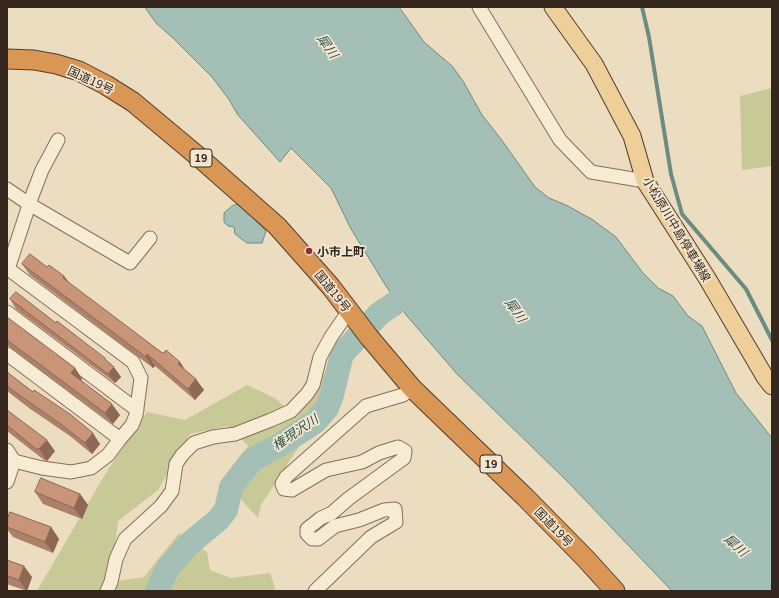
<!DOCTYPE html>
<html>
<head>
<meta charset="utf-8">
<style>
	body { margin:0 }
	#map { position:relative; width:779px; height:598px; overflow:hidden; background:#ecddc1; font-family:Georgia,serif }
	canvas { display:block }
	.frame { position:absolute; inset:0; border:8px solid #35271d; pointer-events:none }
</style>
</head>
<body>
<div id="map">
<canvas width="779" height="598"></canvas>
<div class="frame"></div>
</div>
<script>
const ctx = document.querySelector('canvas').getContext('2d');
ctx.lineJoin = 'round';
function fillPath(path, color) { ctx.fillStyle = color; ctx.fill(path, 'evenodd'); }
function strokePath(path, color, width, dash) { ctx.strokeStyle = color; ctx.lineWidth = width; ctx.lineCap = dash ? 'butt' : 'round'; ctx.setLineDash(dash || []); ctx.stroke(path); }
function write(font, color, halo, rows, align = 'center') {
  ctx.font = font + ' Georgia,"Noto Sans JP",serif'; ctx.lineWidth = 3.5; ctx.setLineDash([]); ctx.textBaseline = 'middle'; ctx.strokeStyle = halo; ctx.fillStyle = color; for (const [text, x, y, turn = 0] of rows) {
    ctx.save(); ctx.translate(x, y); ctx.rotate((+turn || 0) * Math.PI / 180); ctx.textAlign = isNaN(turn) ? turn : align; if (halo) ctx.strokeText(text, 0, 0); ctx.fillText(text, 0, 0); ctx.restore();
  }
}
fillPath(new Path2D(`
	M772,88V166L742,170L740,96Z
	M331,363L347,373L261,505L258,518L224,481L248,446L228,426L190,434L158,490L118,521L111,582L144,577L179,533L207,552L210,570L231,578L270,573L275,588L273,591H37L107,471L147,412L185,420L247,385L275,398L297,417Z`), '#c7ca96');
const water = new Path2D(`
	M145,7H399L424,42L452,66L463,81L482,115L501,139L535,187L549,198L568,206L593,220L616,237L643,273L658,288L673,296L688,316L702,326L736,393L772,438V591H672L567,481L457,374L407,316L386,286L351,229L331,188L291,148L280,162L238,115L228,98L212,77L173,38L157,24Z
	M239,204L266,231L262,243H247L235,234L234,227L228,226L224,222V213L232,206Z`);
fillPath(water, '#a4bfb5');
strokePath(water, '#6b8c82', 1);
strokePath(new Path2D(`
	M642,7L649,37L671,174L682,214L746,289L772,340`), '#6b8c82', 4);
strokePath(new Path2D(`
	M157,591L168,568L189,544L218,520L226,510L231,487L252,460L283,443L315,422L327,408L332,395L342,354L379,314L423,284`), '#a4bfb5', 24);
const minor = new Path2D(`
	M479,7L560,140L591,172L645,181
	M7,189L29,204L130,263L150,238
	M7,268L133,362L141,378L136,415L132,425L120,439L108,455L91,468L71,472L42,468L14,461
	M8,269L32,196L42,170L58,140
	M7,312L137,410
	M7,354L120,439
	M7,450L14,461L7,482
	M107,591L111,582L116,559L125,539L161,506L172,491L176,464L182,455L194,443L213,437L235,434L271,420L291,411L307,394L313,385L320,357L331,337L344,318L351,312
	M315,591L371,537L396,522L395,509L384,510L359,520L335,526L318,539H312L307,534V529L321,518L332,513L348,499L404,458L405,451L398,447L379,453L362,462L326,470L292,490L284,489L282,484L286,477L366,406L403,395L412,388`);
const major = new Path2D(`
	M553,7L594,64L632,136L645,181L707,278L765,377L772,386`);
const highway = new Path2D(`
	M7,59L34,60L56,64L79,71L106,85L133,102L200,158L277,226L331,287L369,337L412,388L525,497L585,558L615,591`);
strokePath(minor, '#856e5a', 15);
strokePath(major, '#533d2e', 19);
strokePath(highway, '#533d2e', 21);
strokePath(minor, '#f7ebd4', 13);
strokePath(major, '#eecf9a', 17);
strokePath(highway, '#d99654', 19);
fillPath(new Path2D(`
	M22,264L47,267L64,276L70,284L161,352L180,362L185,370L204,390L195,400L155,366L153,368L30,275Z
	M10,299L56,323L108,362L121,377L115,383L16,309Z
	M7,317L75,368L82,379L81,381L120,415L113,424L7,345Z
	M7,372L100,444L92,454L70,436L29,408L7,391Z
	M7,410L55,451L47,461L44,460L7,431Z
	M35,492L80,494L88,505L82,519L43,504Z
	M7,521L51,527L59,539L53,553L13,537L7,529Z
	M7,560L32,577L27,591L7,584Z`), '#ad8068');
fillPath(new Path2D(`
	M64,276L72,287L63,278Z
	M147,354L155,366L153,368L146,357Z
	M180,362L187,373L178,364Z
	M114,367L121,377L115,383L108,374Z
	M75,368L82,379L78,384L71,373Z
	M196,379L204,390L195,400L188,389Z
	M112,404L120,415L113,424L105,413Z
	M93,433L100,444L92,454L85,443Z
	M47,440L55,451L47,461L39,449Z
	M80,494L88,505L82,519L74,508Z
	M51,527L59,539L53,553L45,542Z
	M24,566L32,577L27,591L19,580Z`), '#8d6855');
const building = new Path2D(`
	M30,254L47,267L49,265L64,276L63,278L161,352L164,353L166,350L180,362L178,364L196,379L188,389L147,354L146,357L22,264Z
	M16,292L56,323L57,321L105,358V359L114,367L108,374L10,299Z
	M7,317L75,368L71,373L112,404L105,413L7,340Z
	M7,372L33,392L34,390L70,414L93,433L85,443L62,425L22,397L7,386Z
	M7,410L47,440L39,449H36L7,425Z
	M41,478L80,494L74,508L35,492Z
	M10,512L51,527L45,542L7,527V521Z
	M7,560L24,566L19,580L7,576Z`);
fillPath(building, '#c99579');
strokePath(building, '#8d6855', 1);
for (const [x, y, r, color] of [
	[309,251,4,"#922c33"]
]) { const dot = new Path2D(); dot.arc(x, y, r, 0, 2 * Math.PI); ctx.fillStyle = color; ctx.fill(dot); strokePath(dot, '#f4e7d1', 1.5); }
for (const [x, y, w] of [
	[201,158,22],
	[491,464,22]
]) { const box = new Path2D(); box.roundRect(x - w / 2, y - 9, w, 18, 3); ctx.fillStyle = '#f4e7d1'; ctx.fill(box); strokePath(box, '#35271d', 1); }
write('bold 11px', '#35271d', null, [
	["19",201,158],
	["19",491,464]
]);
write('12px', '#35271d', '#f4e7d1', [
	["国道19号",91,80,25],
	["小松原川中島停車場線",677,229,59],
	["国道19号",333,291,51],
	["国道19号",554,527,46]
]);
write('bold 12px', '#35271d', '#f4e7d1', [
	["小市上町",317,251]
], 'left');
write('italic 13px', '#2d544f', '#f4e7d1', [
	["犀川",328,46,55],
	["犀川",516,310,55],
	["権現沢川",295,432,-34],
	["犀川",736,545,42]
]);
</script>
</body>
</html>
